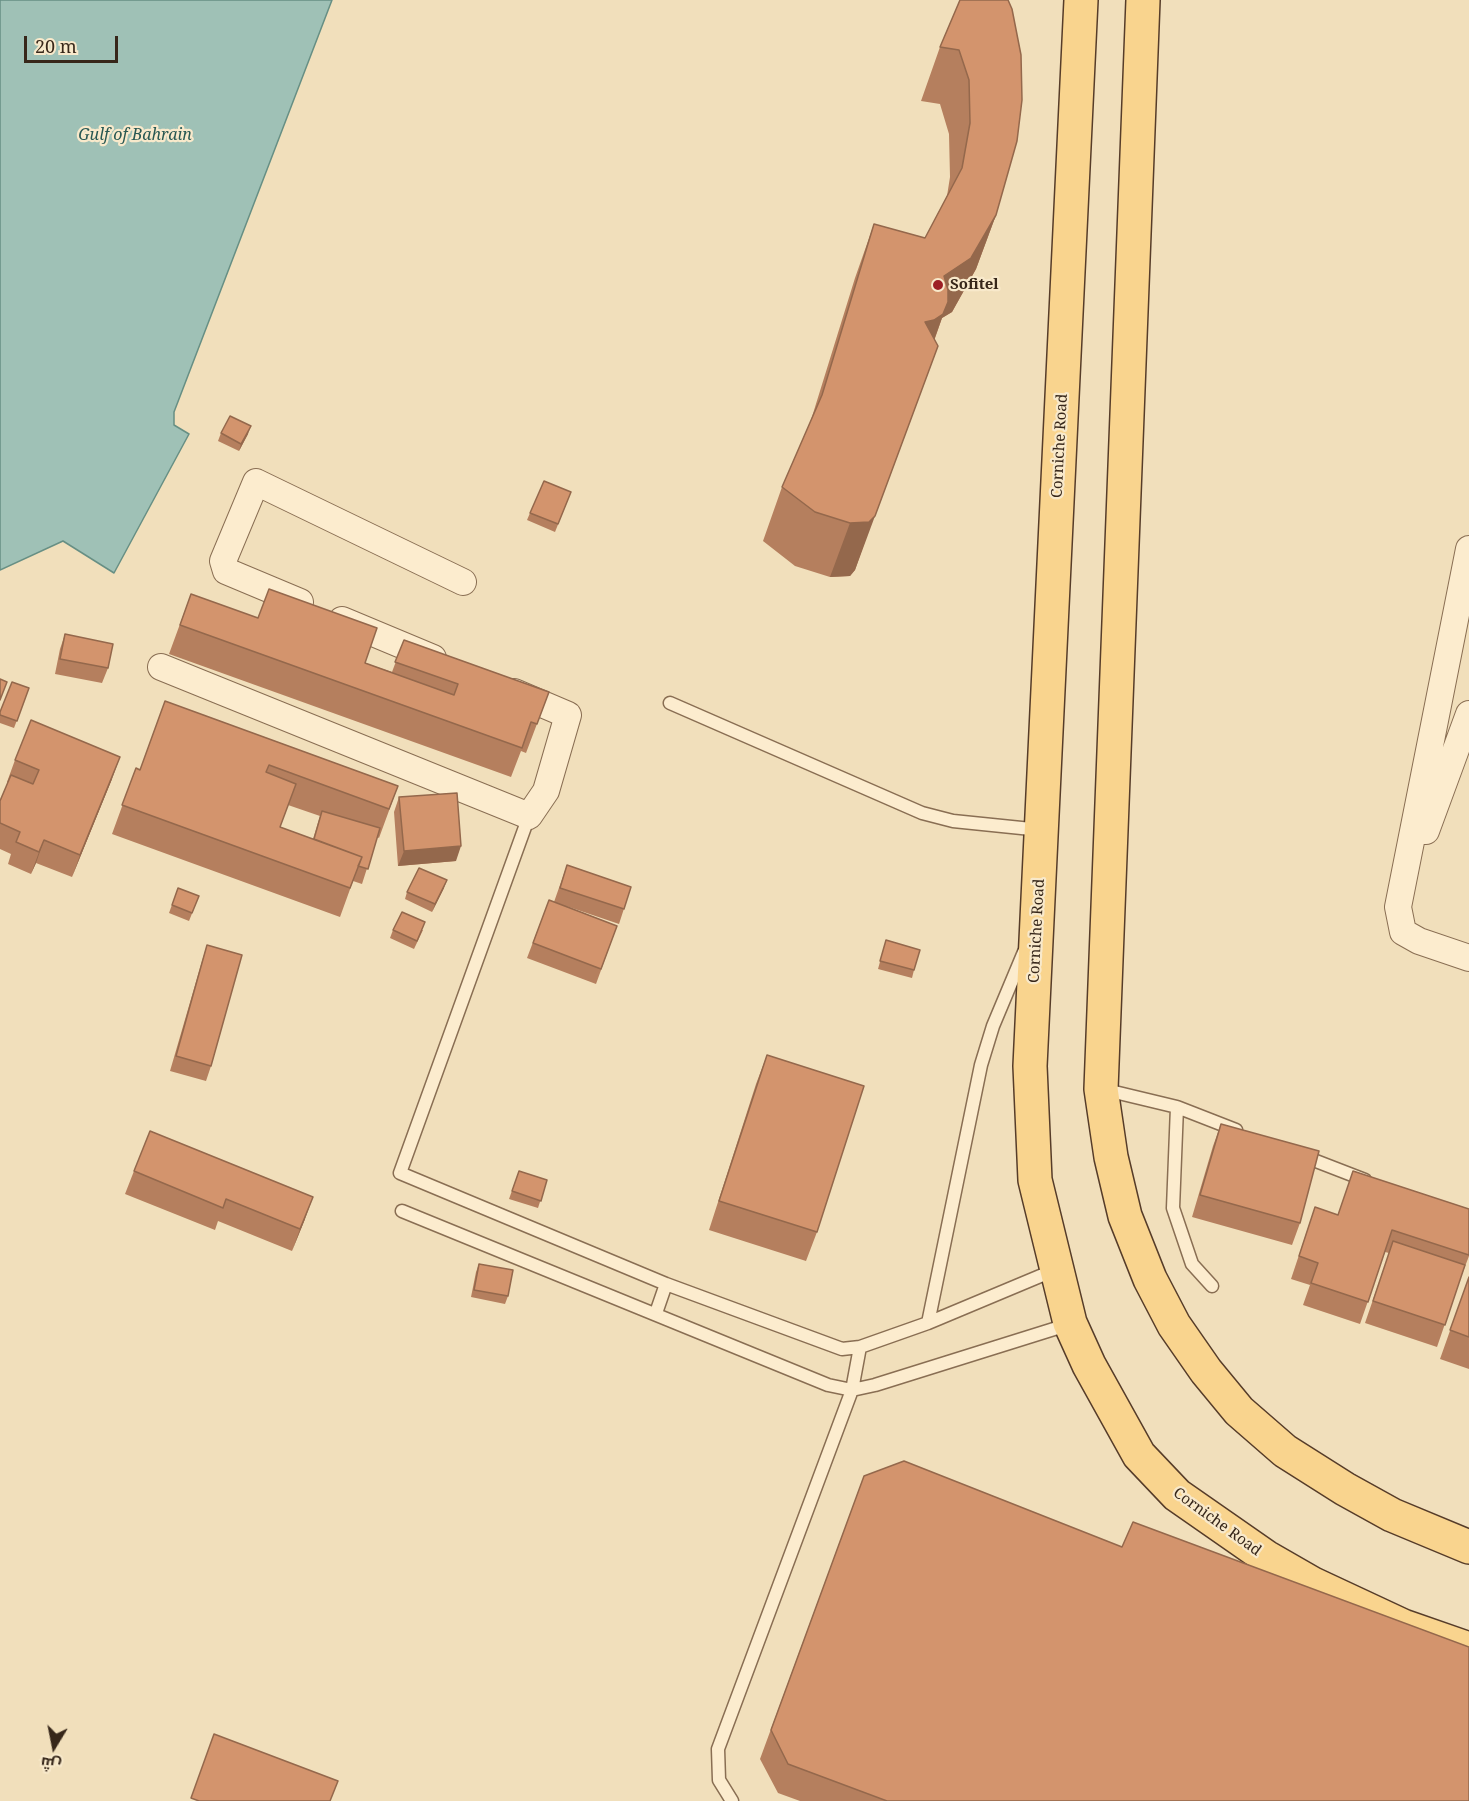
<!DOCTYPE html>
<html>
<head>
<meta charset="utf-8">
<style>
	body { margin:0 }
	#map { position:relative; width:1469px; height:1801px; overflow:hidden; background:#f1dfbb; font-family:"Noto Serif",Cairo,serif }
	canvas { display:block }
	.north { position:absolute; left:24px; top:1717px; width:60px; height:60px; -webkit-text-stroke:4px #f8e9cb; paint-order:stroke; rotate:190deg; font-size:16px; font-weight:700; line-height:24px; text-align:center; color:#37271a }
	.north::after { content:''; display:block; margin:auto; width:21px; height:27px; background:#37271a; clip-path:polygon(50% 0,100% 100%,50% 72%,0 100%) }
	.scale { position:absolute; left:24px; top:36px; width:94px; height:27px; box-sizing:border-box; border:3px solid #37271a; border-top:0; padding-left:8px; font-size:18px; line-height:21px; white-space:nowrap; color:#37271a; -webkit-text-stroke:4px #f8e9cb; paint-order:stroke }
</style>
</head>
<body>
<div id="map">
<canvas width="1469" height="1801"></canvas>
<div class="north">ش</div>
<div class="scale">20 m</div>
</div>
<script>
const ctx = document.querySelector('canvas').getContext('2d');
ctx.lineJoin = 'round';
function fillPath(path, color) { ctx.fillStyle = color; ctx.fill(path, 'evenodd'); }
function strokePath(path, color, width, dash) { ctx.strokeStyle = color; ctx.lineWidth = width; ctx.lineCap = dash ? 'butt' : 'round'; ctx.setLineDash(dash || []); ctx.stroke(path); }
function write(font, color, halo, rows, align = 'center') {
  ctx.font = font + ' "Noto Serif",serif'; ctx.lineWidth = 4.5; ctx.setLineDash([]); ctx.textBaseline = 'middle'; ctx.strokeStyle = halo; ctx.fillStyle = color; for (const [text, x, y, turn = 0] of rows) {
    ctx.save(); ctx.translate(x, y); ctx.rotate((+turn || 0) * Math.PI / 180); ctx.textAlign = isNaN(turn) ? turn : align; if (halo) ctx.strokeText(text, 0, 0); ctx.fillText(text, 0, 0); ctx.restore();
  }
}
const water = new Path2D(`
	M0,0H332L174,412V425L189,434L114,573L63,541L0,570Z`);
fillPath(water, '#9fc1b6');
strokePath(water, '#678f84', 1.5);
const lane = new Path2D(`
	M670,703L922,813L953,821L1041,830
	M529,816L400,1173L666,1284L842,1349L860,1347L928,1323L1057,1269
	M1102,1089L1177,1107
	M1303,1156L1365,1180
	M402,1211L828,1385L852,1390L875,1385L1070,1324
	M1212,1286L1192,1264L1173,1208L1177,1107L1236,1130
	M656,1313L666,1284
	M928,1323L981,1065L993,1026L1024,952
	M732,1801L719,1780L718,1749L852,1390L860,1347`);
const street = new Path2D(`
	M1469,549L1398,907L1403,932L1419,941L1469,958
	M300,602L226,571L223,561L256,482L463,582
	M342,620L433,658
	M161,667L529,816L546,791L568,715L514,692
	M1426,831L1469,714`);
const primary = new Path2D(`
	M1081,0L1030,1066L1035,1180L1070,1323L1089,1365L1139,1455L1177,1495L1266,1557L1313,1584L1403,1626L1469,1649
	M1143,0L1101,1089L1111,1157L1125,1216L1150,1279L1174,1325L1206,1371L1239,1411L1285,1451L1345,1489L1392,1515L1469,1547`);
strokePath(lane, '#896e53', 15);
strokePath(street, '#896e53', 28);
strokePath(primary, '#563c29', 36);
strokePath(lane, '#fcecce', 12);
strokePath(street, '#fcecce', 26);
strokePath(primary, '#f9d48e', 33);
fillPath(new Path2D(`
	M960,0L996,215L976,269L952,312L942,318L855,570L850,576L830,577L795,566L763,541L782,487L811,420L855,278L874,224L925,238L947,196L950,177L949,134L940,104L921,101L940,47Z
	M221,433L248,434L239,451L218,441Z
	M571,492L555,532L527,520L530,513Z
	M191,594L365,663L392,672L404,640L549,692L526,753L521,751L511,777L169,654Z
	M65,634L108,668L102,683L55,674L60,649Z
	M29,688L14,728L0,723V712Z
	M165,701L398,786L379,838L377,837L362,884L353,881L340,917L112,834L136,768L140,770ZM288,805L320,816L313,839L280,827Z
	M15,760L112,779L72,877L36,863L31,874L8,864L11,854L0,849V801L8,783L7,782Z
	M399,797L456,861L398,866L394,812Z
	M567,865L631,887L619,924L566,906L617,926L596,984L527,958L549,900L554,902Z
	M178,888L199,896L189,921L169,913Z
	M444,888L432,912L405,899L407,892Z
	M393,930H423L414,949L390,938Z
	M886,940L914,970L912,978L878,969Z
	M207,945L211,1066L206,1081L170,1071L202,961Z
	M767,1055L817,1232L806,1261L709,1230L756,1084Z
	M1221,1124L1300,1223L1292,1245L1192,1217L1213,1146Z
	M134,1171L305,1219L292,1251L218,1221L215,1230L125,1194Z
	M519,1171L547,1180L538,1208L509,1199Z
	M1353,1171L1469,1209V1256L1461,1277L1437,1347L1365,1323L1389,1253L1385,1252L1360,1324L1303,1305L1310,1285L1291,1279L1315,1207L1338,1215Z
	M479,1264L508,1296L505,1304L471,1297L476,1272Z
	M1469,1277V1369L1440,1359Z
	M864,1476L1122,1547L1469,1801H800L778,1793L760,1759Z`), '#b57f5e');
fillPath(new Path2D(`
	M996,215L976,269L952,312L942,318L924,368L925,322L944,276Z
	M938,346L855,570L850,576L830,577L850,523Z
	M251,426L248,434L239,451L241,444Z
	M120,757L112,779L72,877L80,855Z
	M44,840L36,863L31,874L39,852Z
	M461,846L456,861L398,866L404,851Z
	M447,880L444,888L432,912L435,904Z
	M313,1197L305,1219L292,1251L300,1229Z`), '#94684c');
const building = new Path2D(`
	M960,0H1008L1012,9L1021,55L1022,100L1017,141L996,215L971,258L944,276L948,290V302L943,314L934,320L925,322L938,346L875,516L869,522L850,523L815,512L782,487L822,395L874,224L925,238L962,168L970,123L969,80L959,50L940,47Z
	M230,416L251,426L241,444L221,433Z
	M544,481L571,492L558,524L530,513Z
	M269,589L377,628L365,663L454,695L458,684L395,662L404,640L549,692L537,724L531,722L522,748L180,625L191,594L258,618Z
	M65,634L113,644L108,668L60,659Z
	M0,679L7,682L0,700Z
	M12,682L29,688L17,721L0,715V712Z
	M165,701L398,786L389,809L269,765L266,772L296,784L280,827L362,857L350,888L122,805L136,768L140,770Z
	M31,720L120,757L80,855L44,840L39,852L16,842L20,832L0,823V801L11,775L33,784L39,770L15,760Z
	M457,793L461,846L404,851L399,797Z
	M322,811L380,828L368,869L358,866L362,857L314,839Z
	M567,865L631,887L624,909L560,888Z
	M419,868L447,880L435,904L407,892Z
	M178,888L199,896L192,913L172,905Z
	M549,900L617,926L601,969L533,943Z
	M402,912L425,922L417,941L393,930Z
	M886,940L920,950L914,970L880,961Z
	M207,945L242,955L211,1066L176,1056Z
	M767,1055L864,1086L817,1232L719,1201Z
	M1221,1124L1319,1151L1300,1223L1200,1195Z
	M150,1131L313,1197L300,1229L226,1199L223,1208L134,1171Z
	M519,1171L547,1180L541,1201L512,1191Z
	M1353,1171L1469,1209V1255L1392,1230L1368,1302L1311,1283L1318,1263L1299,1256L1315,1207L1338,1215Z
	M1393,1241L1465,1265L1445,1325L1373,1301Z
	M479,1264L513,1270L508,1296L474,1290Z
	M1469,1277V1337L1450,1330Z
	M904,1461L1122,1547L1133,1522L1469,1647V1801H887L788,1764L771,1730L864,1476Z
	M214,1734L338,1781L330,1801H199L191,1798Z`);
fillPath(building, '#d3946d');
strokePath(building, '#94684c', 1.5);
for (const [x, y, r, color] of [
	[938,285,6,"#9d1f24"]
]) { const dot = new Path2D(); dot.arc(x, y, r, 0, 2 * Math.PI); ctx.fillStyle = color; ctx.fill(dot); strokePath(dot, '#f8e9cb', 2); }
write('bold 15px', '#37271a', '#f8e9cb', [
	["Sofitel",950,285]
], 'left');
write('15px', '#37271a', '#f8e9cb', [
	["Corniche Road",1060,446,-87],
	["Corniche Road",1037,931,-87],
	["Corniche Road",1217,1522,36]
]);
write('italic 16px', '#285853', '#f8e9cb', [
	["Gulf of Bahrain",135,135]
]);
</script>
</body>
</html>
